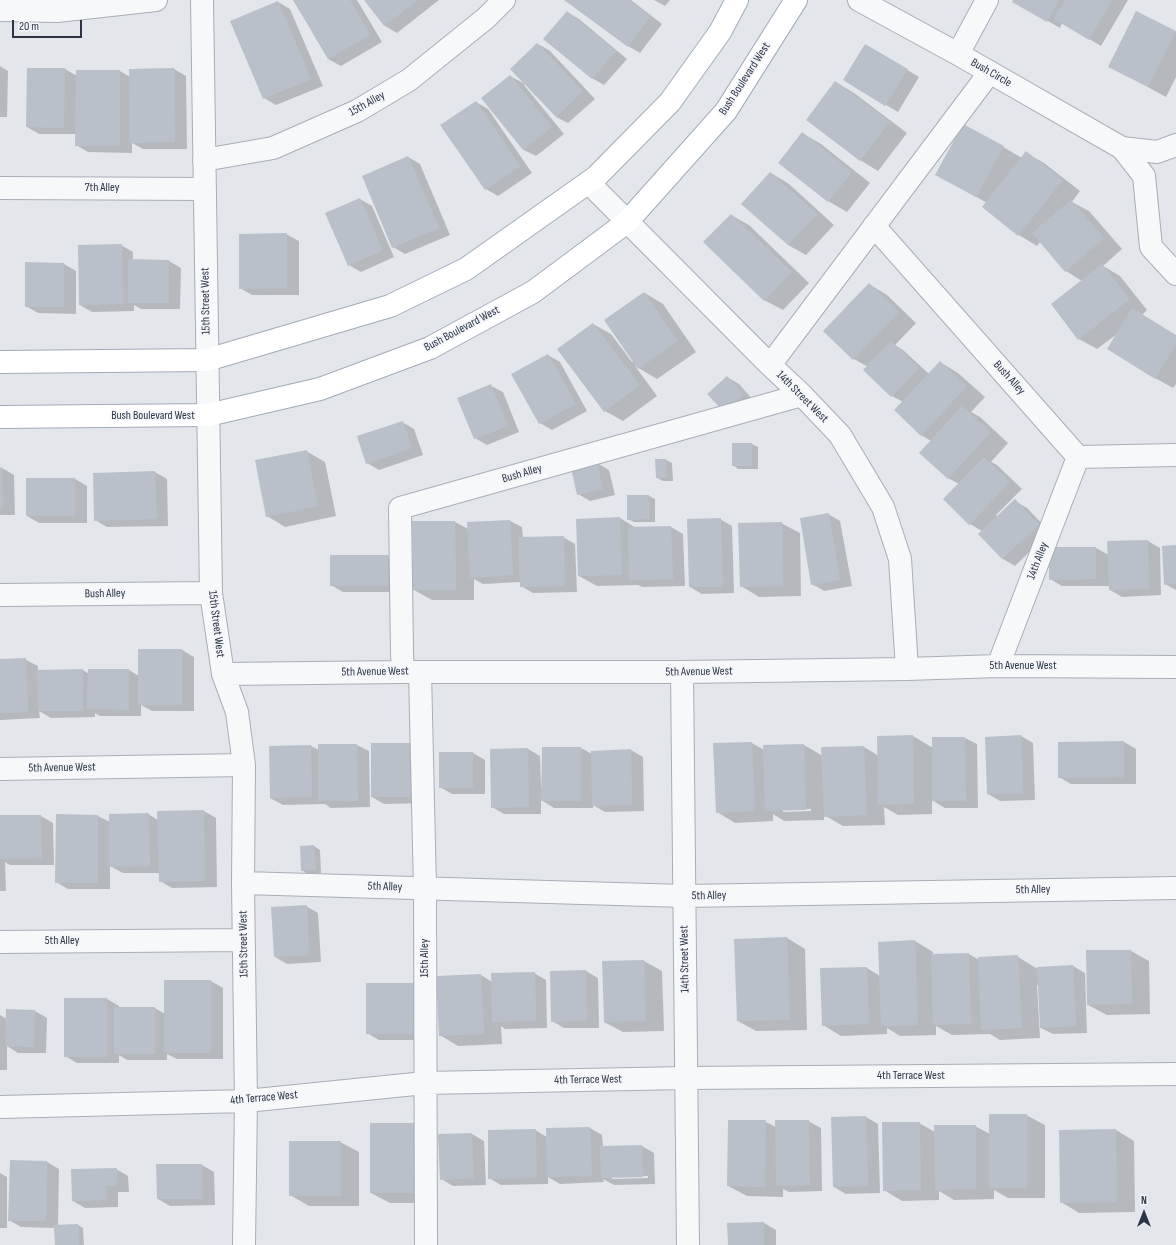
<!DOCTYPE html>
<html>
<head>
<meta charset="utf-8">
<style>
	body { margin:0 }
	#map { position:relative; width:1176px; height:1245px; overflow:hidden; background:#e3e7ec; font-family:"Sofia Sans Condensed",sans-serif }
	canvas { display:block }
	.north { position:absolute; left:1124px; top:1193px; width:40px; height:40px; -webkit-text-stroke:3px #f4f6f9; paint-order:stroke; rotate:0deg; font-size:11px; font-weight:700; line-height:16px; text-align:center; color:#2a3445 }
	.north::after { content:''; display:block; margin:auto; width:14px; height:18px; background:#2a3445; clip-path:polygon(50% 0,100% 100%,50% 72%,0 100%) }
	.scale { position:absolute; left:12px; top:20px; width:70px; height:18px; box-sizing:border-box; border:2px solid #2a3445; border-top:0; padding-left:5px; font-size:12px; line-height:14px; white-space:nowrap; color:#2a3445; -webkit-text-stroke:3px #f4f6f9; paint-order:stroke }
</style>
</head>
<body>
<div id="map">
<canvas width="1176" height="1245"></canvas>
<div class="north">N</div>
<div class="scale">20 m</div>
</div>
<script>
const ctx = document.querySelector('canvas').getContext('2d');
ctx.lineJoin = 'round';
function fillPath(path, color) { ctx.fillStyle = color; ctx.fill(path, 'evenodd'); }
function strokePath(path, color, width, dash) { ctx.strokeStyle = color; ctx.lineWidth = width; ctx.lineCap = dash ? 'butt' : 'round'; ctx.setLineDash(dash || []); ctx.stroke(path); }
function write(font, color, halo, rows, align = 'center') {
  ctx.font = font + ' "Sofia Sans Condensed",sans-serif'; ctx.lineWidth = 3.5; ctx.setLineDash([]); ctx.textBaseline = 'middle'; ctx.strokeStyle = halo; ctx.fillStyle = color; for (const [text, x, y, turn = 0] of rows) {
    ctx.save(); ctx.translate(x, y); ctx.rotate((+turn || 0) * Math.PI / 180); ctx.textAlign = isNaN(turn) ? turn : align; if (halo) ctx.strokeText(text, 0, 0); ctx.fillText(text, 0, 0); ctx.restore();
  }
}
fillPath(new Path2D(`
	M294,0H357L382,42L341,66L328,59Z
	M365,0H439L397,33L385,26Z
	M566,0H631L662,24L640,53L628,46Z
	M654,0H670L665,6Z
	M1014,0H1128L1101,46L1062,23L1060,28L1013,1Z
	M278,2L290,9L323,86L276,105L264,98Z
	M567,12L579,19L627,59L604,85L592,78Z
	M1136,12L1176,32V77L1166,97L1109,66Z
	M538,44L550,51L595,99L568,123L556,117Z
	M866,45L919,77L898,112L844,80Z
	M0,66L8,71L7,117H0Z
	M65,69L77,76L120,71L130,77L174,69L186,76L187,149H143L132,143V153L88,152L76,145V134H39L27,127Z
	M510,76L525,84L524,85L564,134L536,156L524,150Z
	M836,82L854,93L907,133L878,171L860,160Z
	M476,102L488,109L532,173L498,196L486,189Z
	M802,133L821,144L870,183L847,212L828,201L779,163Z
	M1003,147L1022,158L1026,153L1044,163L1080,191L1072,202L1089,211L1122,249L1103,266L1120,276L1147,310L1142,315L1176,336V384L1173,388L1155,378L1117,334L1097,349L1079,339L1082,281L1066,271L1040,242L1037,246L1019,235L983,207L987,203L955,185Z
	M408,157L420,164L450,235L405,254L393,247Z
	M771,173L789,184L834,225L806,255L788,245Z
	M360,199L372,206L394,257L361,272L349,265Z
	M731,215L749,225L809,283L783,310L764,300Z
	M286,234L299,241V295H252L240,288Z
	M121,245L133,252V260L169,261L181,268L180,309H141L134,305V311L92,312L80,305Z
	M26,264H64L76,271V314L38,313L26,306Z
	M869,284L887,295L916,323L895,345L903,350L929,374L940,362L958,373L985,397L971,412L980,417L1008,443L991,462L997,465L1022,489L996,515L998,517L1015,501L1027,508L1050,532L1015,566L1003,559L979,534L982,531L970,524L959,484L948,478L931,441L921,435L903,402L892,396L868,367L854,359Z
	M645,293L663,304L696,352L657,379L635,366L657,396L623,421L605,411L593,324L611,334L632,362L634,361Z
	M548,355L560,362L587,411L552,430L540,423Z
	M727,377L739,384L755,402L724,412Z
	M491,386L503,392L519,432L487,445L475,438Z
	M402,422L414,429L423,455L379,470L367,463Z
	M752,444L758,447V469H738L733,465Z
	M306,451L325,462L336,516L285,527L267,516Z
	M666,460L672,463L673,481H663L657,478Z
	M597,463L609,470L615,495L590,501L578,494Z
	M2,468L14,475L15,515H0V469Z
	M155,472L167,479L168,526L107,527L95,520L94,474Z
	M27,479H75L87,486V523H39L27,516Z
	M628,496H649L655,499V522H634L628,519Z
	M828,514L840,521L852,586L824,591L812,584Z
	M620,518L636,528L671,527L683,534L685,586L642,587L638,585L597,586L579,576Z
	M720,519L732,526L734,593L702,594L690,587Z
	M510,521L522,527L523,538L563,537L575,544L577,592L533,593L521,586L520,582L483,584L474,579V600H432L414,590L455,522L468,529V523Z
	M781,523L800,533L801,596L759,597L741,586Z
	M1148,541L1160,548L1161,595L1122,597L1110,590L1109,586H1062L1050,579L1096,548L1109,555Z
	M1176,546V590L1165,584Z
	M388,556L400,563V592H343L331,585Z
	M139,650H182L194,657V711H152L141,705V716H100L95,713V717L51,718L39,711L40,718L0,720V660H26L38,666V671L83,670L89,674V670H129L139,676Z
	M913,736L933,748V738H965L977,744L978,808H945L932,800V814L898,815L884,807L885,825L843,826L824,815V820L784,821L773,814V821L735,823L717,812L752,743L764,750L804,745L823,756L822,748L864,747L879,756ZM811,809V811L783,812V810Z
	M1021,736L1033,743L1035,800L1000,801L988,794Z
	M1124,742L1136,749V784H1071L1059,777Z
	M372,744L426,803L384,804L372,797Z
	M319,745H357L369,751L370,807L331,808L325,804L283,805L270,798V747L311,746L319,750Z
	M581,748L592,754L631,750L643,757L644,811L605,812L593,805V808H554L541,800V814H504L492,807L491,750L528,749L540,756L541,787H543Z
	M473,753L485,760V794H452L440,787Z
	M204,811L216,818L217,887L172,888L160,881L159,873H123L110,866V889H68L56,882L57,815L98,816L110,822L148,814L158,820Z
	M0,816H41L53,823L54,865H10L5,862L6,891H0Z
	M314,846L320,850L321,873L307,874L302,870L301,847Z
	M306,906L318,913L321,962L287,964L275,957Z
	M787,938L805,949L807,1030L756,1031L738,1021Z
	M915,941L933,952V955L969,954L979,960V958L1018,957L1036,968L1073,966L1085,973L1087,1033L1053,1034L1041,1028L1039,985H1037L1040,1038L1000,1040L990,1034L952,1035L936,1026V1035L900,1036L887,1028V1034L841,1036L823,1025L867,968L880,976Z
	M1087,951H1131L1149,961L1150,1014L1107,1015L1088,1005Z
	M644,961L662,971L664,1031L623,1032L604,1022Z
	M586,971L598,978L599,1028H564L552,1021Z
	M534,973L546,980L547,1028L505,1029L501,1026L502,1044L458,1046L440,1035L481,975L492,982Z
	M211,981L223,988V1059H177L167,1054V1060H127L119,1055V1063H77L65,1056L107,999L119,1006V1008H155L165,1014Z
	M414,984L426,991V1040H379L367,1033Z
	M35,1011L47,1018L46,1053H18L7,1046V1070H0V1015L7,1019Z
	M1026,1115L1045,1125V1198H1008L994,1190V1199L954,1200L939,1191V1200L902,1201L884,1190L919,1123L935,1132L975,1126L990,1134Z
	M866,1117L878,1124L880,1193L846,1194L834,1187Z
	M808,1121L821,1128L822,1191L789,1192L783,1189V1197L747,1196L728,1186L766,1122L776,1127Z
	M371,1124L437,1203H390L371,1193Z
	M590,1128L602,1135L603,1147L642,1146L654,1153L655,1184L614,1185L603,1179L604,1182L560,1184L548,1177V1184L501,1185L489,1178L535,1130L547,1137V1129ZM648,1176V1178L612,1179V1177Z
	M1116,1130L1134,1141L1135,1212L1079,1213L1061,1202Z
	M472,1134L484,1141L486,1185L453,1186L441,1179L439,1135Z
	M340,1142L359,1152V1206H309L290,1195Z
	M11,1161L47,1162L59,1169L58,1226L78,1225L83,1228L84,1245H56L55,1228L21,1227L9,1220Z
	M202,1165L214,1172L215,1205L170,1206L158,1199Z
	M116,1169L128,1176L129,1192H118V1207L85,1208L73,1201Z
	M0,1173L7,1177V1228H0Z
	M764,1223L776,1230V1245H729Z`), '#0003');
fillPath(new Path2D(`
	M293,0H350L370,35L328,59Z
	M364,0H418L384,26Z
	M564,0H629L651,16L628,47Z
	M1013,0H1059L1047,22L1012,2Z
	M1065,0H1112L1089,40L1054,19Z
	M278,1L311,79L263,99L230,21Z
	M567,11L616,51L592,79L543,39Z
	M1136,11L1176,31L1148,87L1108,67Z
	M537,43L583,91L556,117L510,69Z
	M865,44L908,69L885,106L843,80Z
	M27,68H65L64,128L26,127Z
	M174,68L175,142L130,143L129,69Z
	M76,70H120V146H75Z
	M510,75L552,127L523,150L481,98Z
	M835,81L890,122L860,161L806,120Z
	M476,101L520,166L485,190L440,125Z
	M963,124L1004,146L976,197L935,175Z
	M802,132L852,172L828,202L778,163Z
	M1026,151L1063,180L1018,236L982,207Z
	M408,156L439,228L392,248L362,176Z
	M770,172L817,214L788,245L741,204Z
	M360,198L383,250L348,266L325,213Z
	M1071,200L1104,238L1065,272L1032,233Z
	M731,214L792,272L764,301L703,242Z
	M287,233V288L239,289V234Z
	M122,244L123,304L79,305L78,245Z
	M128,259L169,260V303H128Z
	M25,262L64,263V307H25Z
	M1102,264L1130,299L1078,340L1051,304Z
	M869,283L899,312L853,360L823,331Z
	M644,292L678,341L638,369L604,320Z
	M1132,308L1176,335V344L1155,379L1107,349Z
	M593,323L640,385L604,412L557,349Z
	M891,341L919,368L891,397L863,370Z
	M548,354L576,404L539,424L511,374Z
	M940,361L967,386L921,436L894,410Z
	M727,376L744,394L724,412L707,394Z
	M491,384L508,426L474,439L457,398Z
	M962,406L991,432L948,479L919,453Z
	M403,421L412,448L366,464L357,436Z
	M732,443H752V466H732Z
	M307,450L318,506L266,517L255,460Z
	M984,457L1010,482L969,525L943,499Z
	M655,459H666L667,478H656Z
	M597,462L603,489L577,495L571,468Z
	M2,467L3,508H0V468Z
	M155,471L157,519L94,521L93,473Z
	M26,478H75V516H26Z
	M627,495H649L650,519L627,520Z
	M1015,499L1039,525L1002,559L978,534Z
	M829,513L840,580L811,585L800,518Z
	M620,517L622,575L578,576L576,519Z
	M721,518L723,587H689L687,519Z
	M510,520L513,575L470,578L467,522Z
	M412,521H455L456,590H413Z
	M782,522L783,586L740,587L738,523Z
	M671,526L673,579L629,580L628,527Z
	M564,536L565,586L520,587L518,537Z
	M1148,540L1149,589L1109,590L1107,541Z
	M1176,545V584L1164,585L1162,546Z
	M1049,547H1096V579L1049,580Z
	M330,555H388V586H330Z
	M138,649H182V705H138Z
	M26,658L28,712L0,713V659Z
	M83,669V711H38L37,670Z
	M88,669H129V710L87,709Z
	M913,735L914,804L878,805L877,736Z
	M1021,735L1023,794H987L985,737Z
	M932,737H965L966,801H932Z
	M1124,741V777L1058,778V742Z
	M752,742L755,811L716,813L713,743Z
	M371,743H414V797H371Z
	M318,744H357L358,801H318Z
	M804,744L806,810L765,811L763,745Z
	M311,745L312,797L270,798L269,746Z
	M864,746L867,815L824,817L821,747Z
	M542,747H581V801H541Z
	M528,748L529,807L491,808L490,749Z
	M631,749L632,805L592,806L591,751Z
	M439,752H473V788H439Z
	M204,810L205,881L159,882L157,811Z
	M149,813L150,866L109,867V814Z
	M56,814L98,815V883H55Z
	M0,815H41L42,858L0,859Z
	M314,845L316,870L301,871L300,846Z
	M307,905L309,955L274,957L271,907Z
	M787,937L790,1020L737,1021L734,939Z
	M915,940L918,1025L881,1026L878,942Z
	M1086,950H1131L1132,1004L1087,1005Z
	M969,953L971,1024L933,1025L931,954Z
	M1018,955L1022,1028L981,1030L978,957Z
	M644,960L646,1021L604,1022L602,961Z
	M1073,965L1076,1026L1040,1028L1037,967Z
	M867,967L869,1024L822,1026L820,968Z
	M586,970L587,1021L551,1022L550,971Z
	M535,972L536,1021L492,1022L491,973Z
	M481,974L484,1034L439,1036L436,976Z
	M164,980H211V1053H164Z
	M366,983H414V1034H366Z
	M64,998H107V1057H64Z
	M114,1007H155V1054H114Z
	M6,1009L35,1010L34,1047L5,1046Z
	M989,1114H1027V1188H989Z
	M866,1116L868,1186L833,1187L831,1117Z
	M728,1120H766L765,1187L727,1186Z
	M775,1120H809L810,1185L776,1186Z
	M882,1122H920L921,1190L883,1191Z
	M370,1123H418L419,1193H370Z
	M934,1125H976V1189L935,1190Z
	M590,1127L592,1176L547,1177L546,1128Z
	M536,1129L537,1178L488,1179V1130Z
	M1116,1129L1117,1202L1060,1203L1059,1130Z
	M472,1133L474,1178L440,1180L438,1134Z
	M289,1141H341V1196H289Z
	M642,1145L643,1177L601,1178L600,1146Z
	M10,1160L47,1161L46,1221H8Z
	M156,1164H202L203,1199H157Z
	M117,1168V1186H106L107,1200L72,1201L71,1169Z
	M764,1222V1245H728L727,1223Z
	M78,1224L79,1245H55L54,1225Z`), '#bac0ca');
const minor = new Path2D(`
	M202,0L211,593L223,674L237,712L244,765L243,883L246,1101L244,1245
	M859,0L958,54L1122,148
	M0,10L57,11L156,0
	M958,54L987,0
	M1176,145L1157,152L1122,148L1144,176L1151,247L1176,274
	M204,160L273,148L357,111L409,80L486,18L504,0
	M589,183L770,365L802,395L840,435L883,507L900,559L907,669
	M0,188L205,189
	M874,226L1078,457L1176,455
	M770,365L990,72
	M0,595L211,593
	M998,666L1078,457
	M403,672L402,653L400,508L802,395
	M420,672L425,889L426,1245
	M682,672L688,1245
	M223,674L403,672H682L907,669L998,666L1176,667
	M0,769L244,765
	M243,883L684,896L1176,888
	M0,942L243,940
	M0,1107L246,1101L425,1083L686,1078L1176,1074`);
const major = new Path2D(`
	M0,362L207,360L390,306L466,269L596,177L670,102L720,32L737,0
	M0,417L208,415L320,389L430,348L533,292L627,222L726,111L796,0`);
strokePath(minor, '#a8aeb7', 24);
strokePath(major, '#a2abb8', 24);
strokePath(minor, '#f7f8fa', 22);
strokePath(major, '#fff', 22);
write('12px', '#2a3445', '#f4f6f9', [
	["Bush Circle",991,73,30],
	["Bush Boulevard West",745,79,-57],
	["15th Alley",367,104,-29],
	["7th Alley",102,188],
	["15th Street West",206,301,-91],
	["Bush Boulevard West",462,329,-28],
	["Bush Alley",1009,378,48],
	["14th Street West",802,397,45],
	["Bush Boulevard West",153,416],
	["Bush Alley",522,474,-16],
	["14th Alley",1038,561,-69],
	["Bush Alley",105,594,-1],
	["15th Street West",216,624,83],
	["5th Avenue West",1023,666],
	["5th Avenue West",375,672,-1],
	["5th Avenue West",699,672,-1],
	["5th Avenue West",62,768,-1],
	["5th Alley",385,887,2],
	["5th Alley",1033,890,-1],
	["5th Alley",709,896,-1],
	["5th Alley",62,941],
	["15th Street West",244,944,-91],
	["15th Alley",425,958,-90],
	["14th Street West",685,959,-91],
	["4th Terrace West",911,1076],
	["4th Terrace West",588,1080,-1],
	["4th Terrace West",264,1098,-5]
]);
</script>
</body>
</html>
